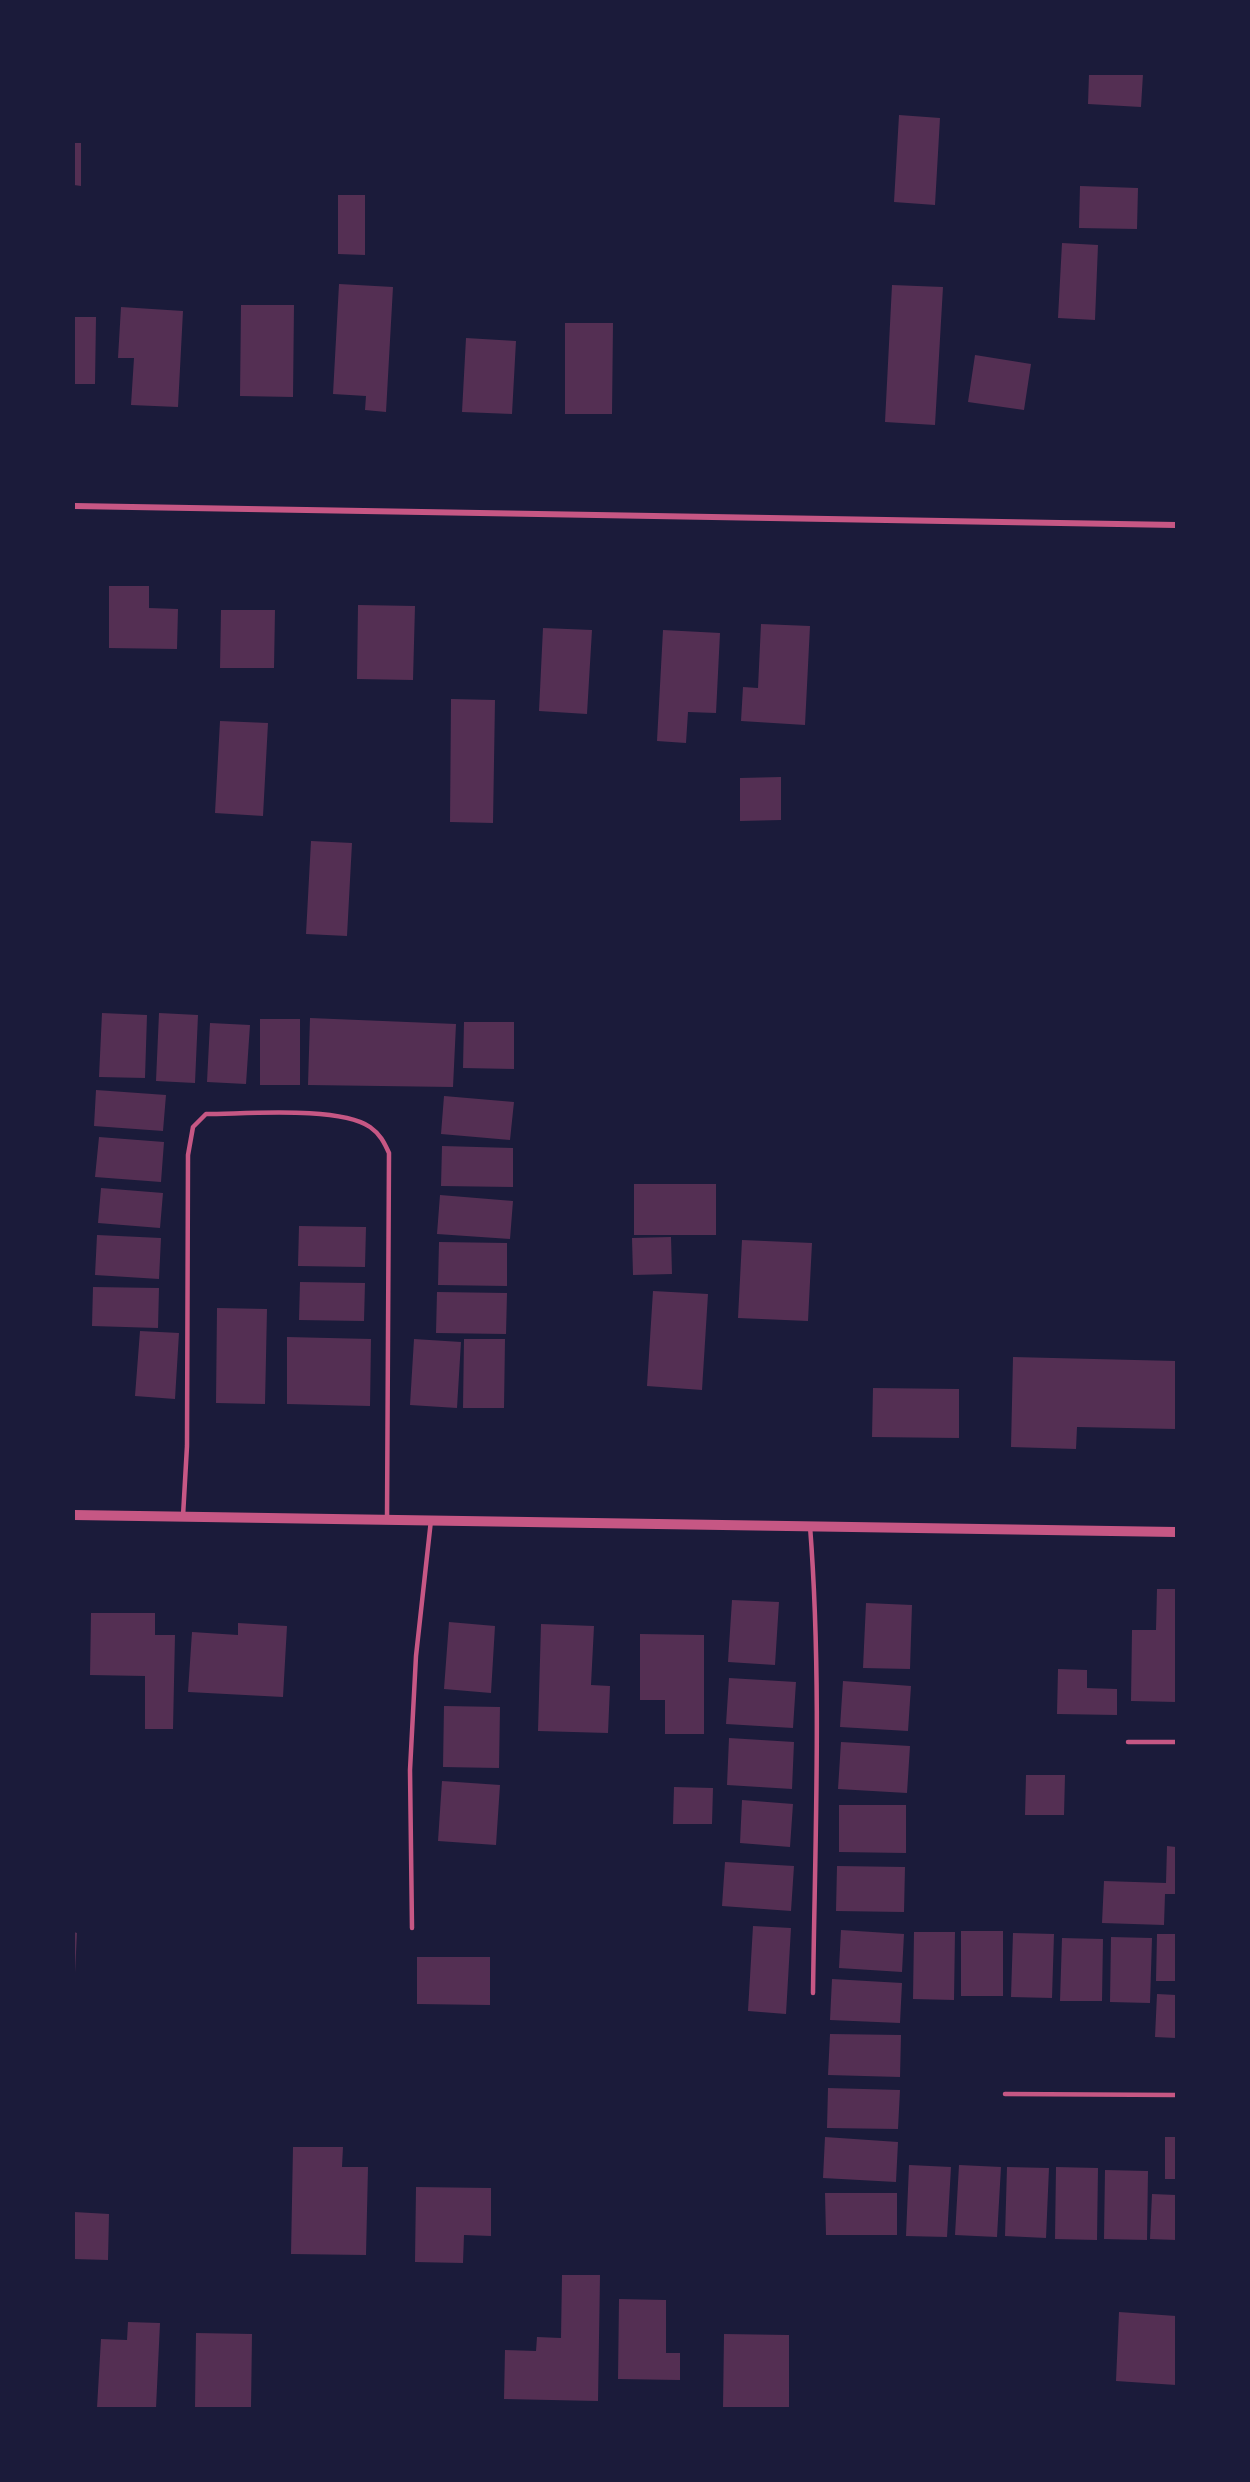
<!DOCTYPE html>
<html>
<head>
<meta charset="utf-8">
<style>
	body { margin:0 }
	#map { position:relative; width:1250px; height:2482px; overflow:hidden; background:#1b1b3a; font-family:"Exo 2",sans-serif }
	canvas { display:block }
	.frame { position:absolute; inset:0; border:75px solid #1b1b3a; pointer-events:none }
</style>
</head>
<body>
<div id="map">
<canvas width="1250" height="2482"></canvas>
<div class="frame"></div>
</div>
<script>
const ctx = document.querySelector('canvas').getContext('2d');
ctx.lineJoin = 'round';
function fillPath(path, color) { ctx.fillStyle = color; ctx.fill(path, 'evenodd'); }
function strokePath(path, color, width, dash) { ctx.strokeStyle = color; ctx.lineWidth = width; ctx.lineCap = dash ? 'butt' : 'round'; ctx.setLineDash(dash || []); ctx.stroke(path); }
fillPath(new Path2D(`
	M1089,74H1143L1141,107L1088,104Z
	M899,115L940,118L935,205L894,202Z
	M74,143H81V186L74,185Z
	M1080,186L1138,188L1137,229L1079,228Z
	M338,195H365V255L338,254Z
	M1062,243L1098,245L1095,320L1058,318Z
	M339,284L393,287L386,412L365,410L366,396L333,394Z
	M892,285L943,287L935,425L885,422Z
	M241,305H294L293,397L240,396Z
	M121,307L183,311L178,407L131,405L134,358H118Z
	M74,317H96L95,384H74Z
	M565,323H613L612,414H565Z
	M466,338L516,341L512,414L462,412Z
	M975,355L1031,364L1024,410L968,402Z
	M109,586H149V608L178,609L177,649L109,648Z
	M358,605L415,606L413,680L357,679Z
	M221,610H275L274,668H220Z
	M761,624L810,626L805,725L741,721L743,687L758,688Z
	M543,628L592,630L587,714L539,711Z
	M663,630L720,633L716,713L688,712L686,743L657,741Z
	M451,699L495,700L493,823L450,822Z
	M220,721L268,723L263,816L215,813Z
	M781,777V820L740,821V778Z
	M311,841L352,843L347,936L306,934Z
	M102,1013L147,1015L145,1078L99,1077Z
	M159,1013L198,1015L195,1083L156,1081Z
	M310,1018L456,1024L453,1087L308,1085Z
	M260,1019H300V1085H260Z
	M464,1022H514V1069L463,1068Z
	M210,1023L250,1025L246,1084L207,1082Z
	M96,1090L166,1095L163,1131L94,1126Z
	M444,1096L514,1102L510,1140L441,1134Z
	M99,1137L164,1142L161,1182L95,1177Z
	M442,1146L513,1148V1187L441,1186Z
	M634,1184H716V1235H634Z
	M101,1188L163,1193L160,1228L98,1223Z
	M440,1195L513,1201L510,1239L437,1234Z
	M299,1226L366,1227L365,1267L298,1266Z
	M97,1235L161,1238L159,1279L95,1275Z
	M671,1237L672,1274L633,1275L632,1238Z
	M742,1240L812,1243L808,1321L738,1318Z
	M439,1242L507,1243V1286L438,1285Z
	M300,1282L365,1283L364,1321L299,1320Z
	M93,1287L159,1288L158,1328L92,1326Z
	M653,1291L708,1294L702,1390L647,1386Z
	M437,1292L507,1293L506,1334L436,1333Z
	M217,1308L267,1309L265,1404L216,1403Z
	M140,1331L179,1333L175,1399L135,1396Z
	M287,1337L371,1339L370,1406L287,1404Z
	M414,1339L461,1342L457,1408L410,1405Z
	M464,1339H505L504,1408H463Z
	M1013,1357L1176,1361V1429L1077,1427L1076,1449L1011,1447Z
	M873,1388L959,1389V1438L872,1437Z
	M1157,1589H1176V1702L1131,1701L1132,1630H1156Z
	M732,1600L779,1602L775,1665L728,1662Z
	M866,1603L912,1605L910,1669L863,1668Z
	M91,1613H155V1635H175L173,1729H145V1676L90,1675Z
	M449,1622L495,1626L491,1693L444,1689Z
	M238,1623L287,1626L283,1697L188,1692L192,1632L238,1635Z
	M541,1624L594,1626L591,1685L610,1686L608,1733L538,1731Z
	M640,1634L704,1635V1734H665V1700H640Z
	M1058,1669L1087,1670V1688L1117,1689V1715L1057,1714Z
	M729,1678L796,1682L793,1728L726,1724Z
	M843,1681L911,1686L908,1731L840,1727Z
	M444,1706L500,1707L499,1768L443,1767Z
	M729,1738L794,1742L792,1789L727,1785Z
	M841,1742L910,1746L907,1793L838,1789Z
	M1026,1775H1065L1064,1815H1025Z
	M442,1781L500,1785L496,1845L438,1841Z
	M674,1787L713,1788L712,1824H673Z
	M742,1800L793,1804L790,1847L740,1843Z
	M839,1805H906V1853L839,1852Z
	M1167,1846L1176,1847V1894H1165L1164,1925L1102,1923L1104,1881L1166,1883Z
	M725,1862L794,1866L791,1911L722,1906Z
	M837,1866L905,1867L904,1912L836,1911Z
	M753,1926L791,1928L786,2014L748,2011Z
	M841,1930L904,1934L902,1972L839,1968Z
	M961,1931H1003V1996H961Z
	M74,1932L77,1933L75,1973L74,1972Z
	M914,1932H955L954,2000L913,1999Z
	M1013,1933L1054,1934L1052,1998L1011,1997Z
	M1157,1934H1176V1981H1156Z
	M1111,1937L1152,1938L1150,2003L1110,2002Z
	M1062,1938L1103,1939L1102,2001H1060Z
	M417,1957H490V2005L417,2004Z
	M832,1979L902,1983L900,2023L830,2020Z
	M1157,1994L1176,1995V2038L1155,2037Z
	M830,2034L901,2035L900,2077L828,2075Z
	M828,2088L900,2090L898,2129L827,2128Z
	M825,2137L898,2142L896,2182L823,2178Z
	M1165,2137H1176V2179H1165Z
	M293,2147H343L342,2167H368L366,2255L291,2254Z
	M909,2165L951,2167L947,2237L906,2236Z
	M959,2165L1001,2167L997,2237L955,2235Z
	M1007,2167L1049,2168L1046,2238L1005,2236Z
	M1056,2167L1098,2168L1097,2240L1055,2239Z
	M1105,2170L1148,2171L1147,2240L1104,2239Z
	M416,2187L491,2188V2236L464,2235L463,2263L415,2262Z
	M825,2193H897V2235H826Z
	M1152,2194L1176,2195V2240L1150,2239Z
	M74,2212L109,2214L108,2260L74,2259Z
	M562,2275H600L598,2401L504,2399L505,2350L536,2351L537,2337L561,2338Z
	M619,2299L666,2300V2353H680V2380L618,2379Z
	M1119,2312L1176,2316V2385L1116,2381Z
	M128,2322L160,2323L156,2408H97L101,2339L127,2340Z
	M196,2333L252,2334L251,2408H195Z
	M724,2334L789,2335V2408H723Z`), '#542f53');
strokePath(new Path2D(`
	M183,1516L187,1446L188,1155L193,1127L206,1114C246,1114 339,1106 370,1127C380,1134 384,1142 389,1153L387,1520
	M810,1526C822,1681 815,1838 813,1993
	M1128,1742H1176
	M412,1928L410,1770L416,1656L431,1520
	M1005,2094L1176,2095`), '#c65784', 4.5);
strokePath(new Path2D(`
	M74,506L1176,525`), '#c65784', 6);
strokePath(new Path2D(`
	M74,1515L1176,1532`), '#c65784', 10);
</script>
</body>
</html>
